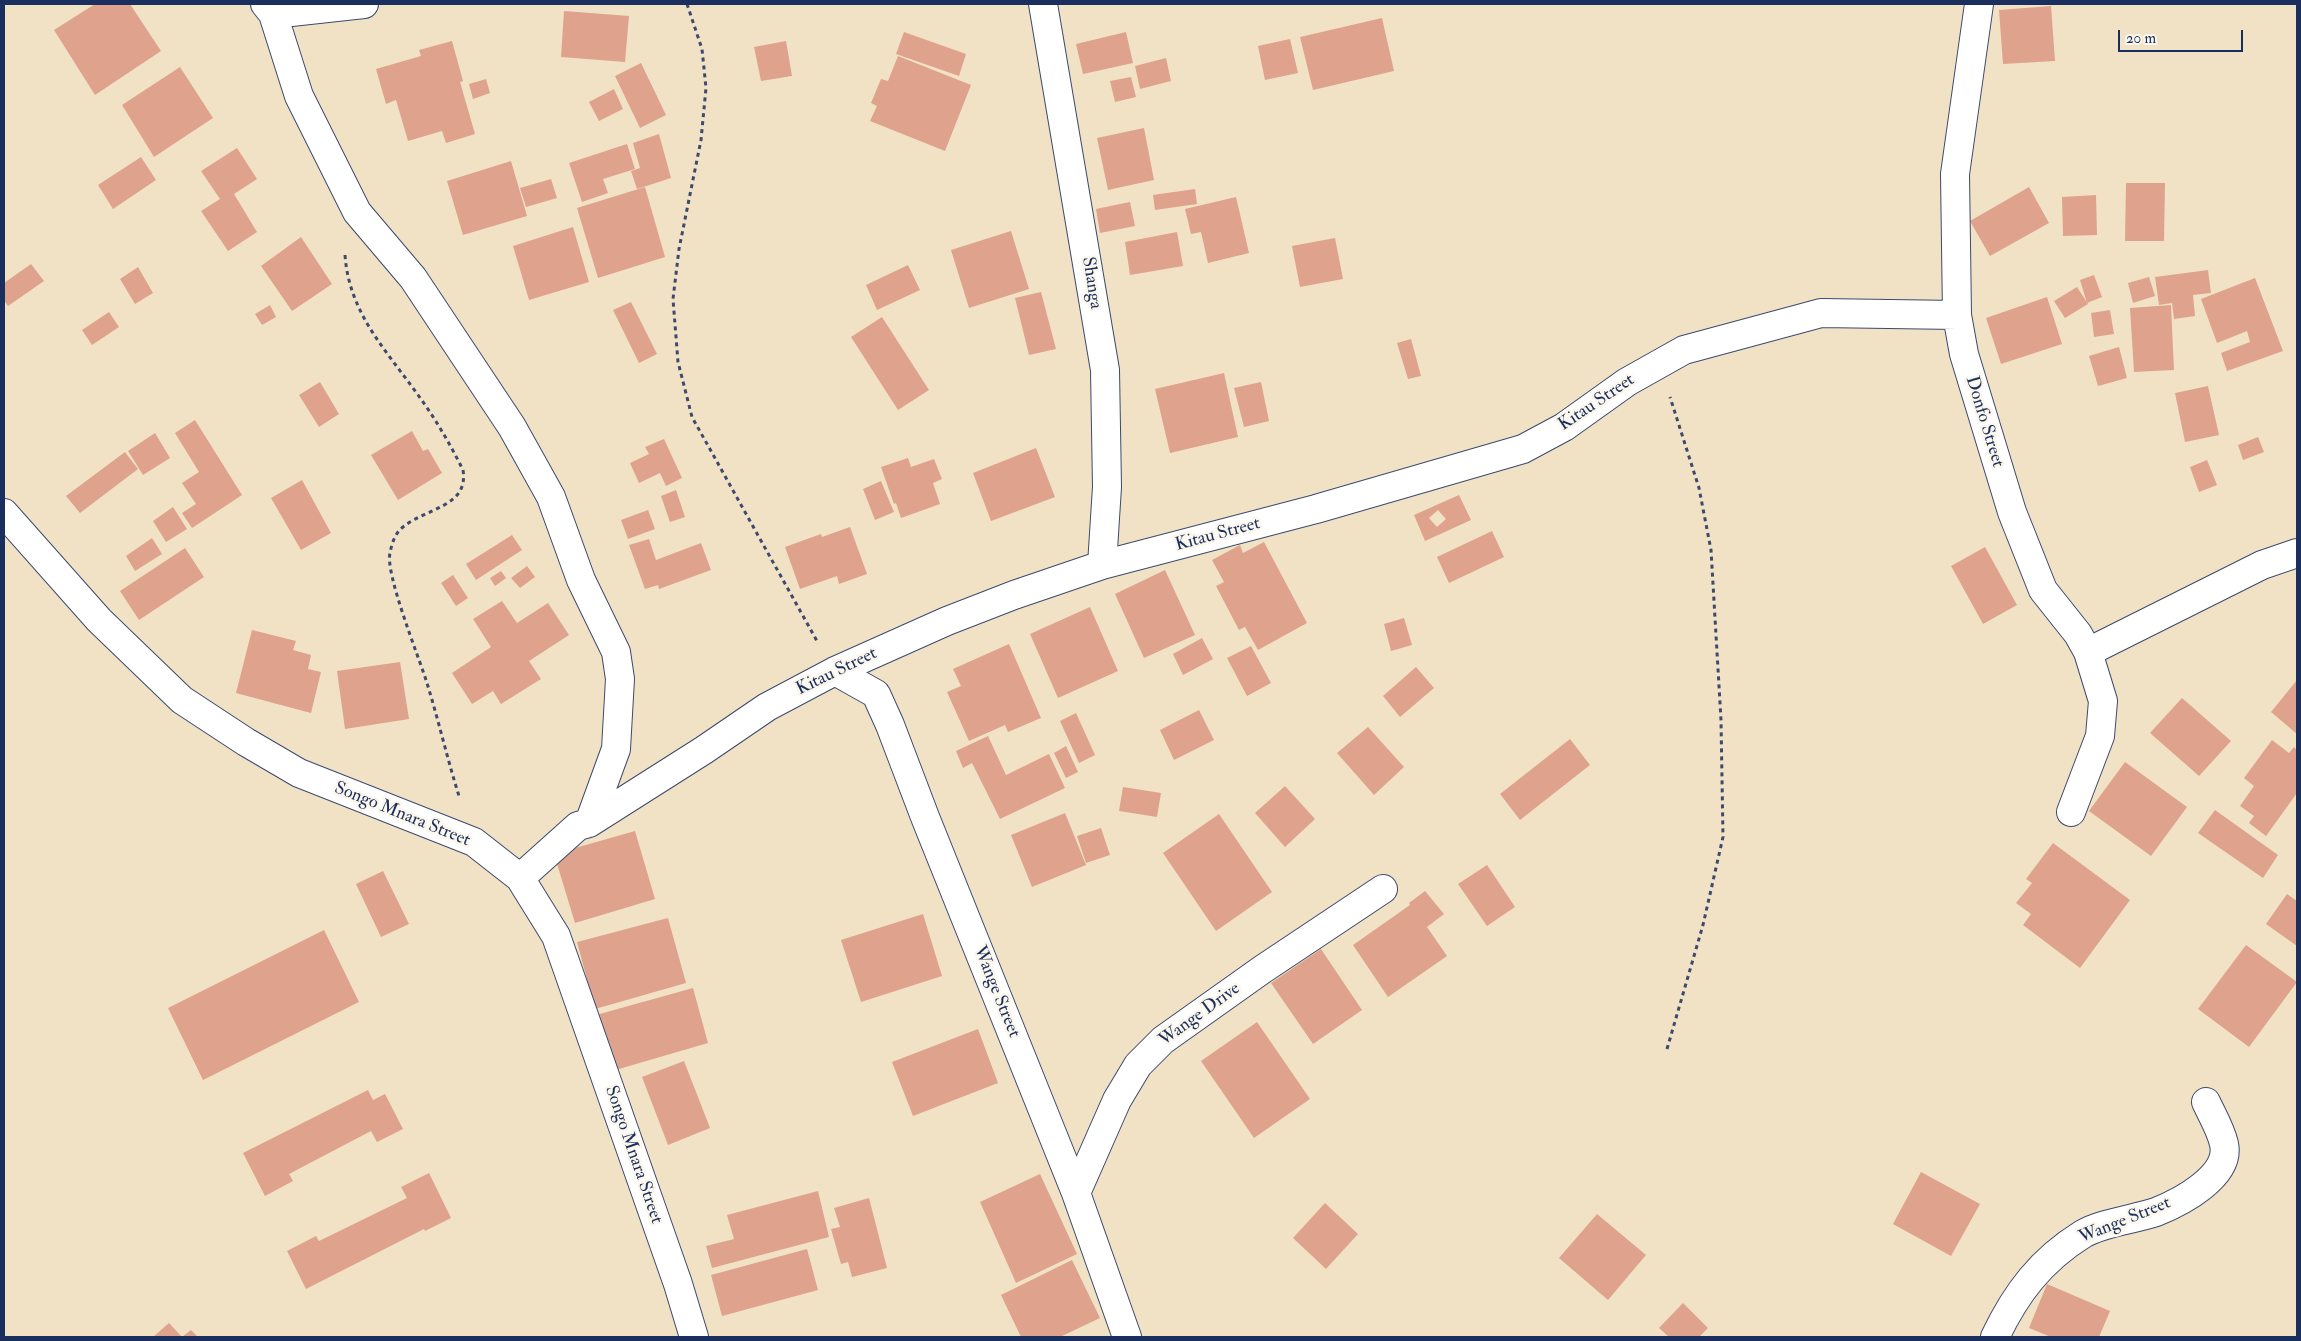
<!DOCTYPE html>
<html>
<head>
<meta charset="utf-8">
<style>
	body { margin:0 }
	#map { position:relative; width:2301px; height:1341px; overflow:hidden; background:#f1e2c5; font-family:"IM FELL Double Pica",serif }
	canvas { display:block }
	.frame { position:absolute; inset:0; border:5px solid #1b2f5e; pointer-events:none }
	.scale { position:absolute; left:2118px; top:30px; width:125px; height:22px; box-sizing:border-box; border:2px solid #1b2f5e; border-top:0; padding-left:6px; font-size:15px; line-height:18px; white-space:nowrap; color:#1b2f5e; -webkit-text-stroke:4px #fbf7ec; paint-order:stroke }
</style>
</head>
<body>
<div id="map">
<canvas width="2301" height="1341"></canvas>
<div class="frame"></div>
<div class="scale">20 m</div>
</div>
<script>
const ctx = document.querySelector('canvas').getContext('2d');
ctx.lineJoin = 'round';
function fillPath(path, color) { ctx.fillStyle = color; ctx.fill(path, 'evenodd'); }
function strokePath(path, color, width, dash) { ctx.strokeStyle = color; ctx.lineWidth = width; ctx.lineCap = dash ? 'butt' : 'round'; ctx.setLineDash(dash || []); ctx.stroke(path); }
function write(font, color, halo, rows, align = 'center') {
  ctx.font = font + ' "IM FELL Double Pica",serif'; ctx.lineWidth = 5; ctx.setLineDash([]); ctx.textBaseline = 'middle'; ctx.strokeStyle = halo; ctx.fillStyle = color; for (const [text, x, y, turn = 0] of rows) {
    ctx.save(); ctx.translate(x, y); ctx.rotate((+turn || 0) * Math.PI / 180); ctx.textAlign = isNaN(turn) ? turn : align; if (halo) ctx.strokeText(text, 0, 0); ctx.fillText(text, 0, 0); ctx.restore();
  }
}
fillPath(new Path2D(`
	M95,4H130L161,51L95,95L54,30Z
	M2051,6L2055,61L2003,64L1999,10Z
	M564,11L629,16L625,62L561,57Z
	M1382,18L1394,71L1313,90L1300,37Z
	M904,32L966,54L959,76L896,54Z
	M1126,32L1133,63L1083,74L1076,44Z
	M1290,39L1298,73L1265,80L1258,46Z
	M452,41L463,81L460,82L475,134L446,143L442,131L408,141L396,100L386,104L376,69L421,56L419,50Z
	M786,41L792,76L761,81L754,47Z
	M898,56L971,85L945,151L870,121L877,106L871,103L881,79L888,81Z
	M1166,58L1171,81L1140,89L1135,66Z
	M641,63L666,115L640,128L615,76Z
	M180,67L213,118L154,157L122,105Z
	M1131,77L1136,97L1115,102L1110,81Z
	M486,79L490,93L473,99L469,84Z
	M614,89L623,109L599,121L589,102Z
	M1144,128L1154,180L1108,190L1097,138Z
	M659,134L671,178L637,189L631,171L640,168L633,143Z
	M627,144L635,169L603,179L608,193L582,202L569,163Z
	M237,148L257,179L234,194L257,232L228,251L201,211L220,199L201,171Z
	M141,157L156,180L113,209L98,185Z
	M511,161L527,216L463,235L447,181Z
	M551,179L557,198L526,207L520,188Z
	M2126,183H2165L2164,241H2125Z
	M645,187L665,257L598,278L577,208Z
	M2029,187L2049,223L1990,256L1970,221Z
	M1195,189L1197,204L1155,210L1153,195Z
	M2096,195L2097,235L2063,236L2062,197Z
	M1236,197L1249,253L1208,263L1201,232L1191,234L1185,209Z
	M1130,202L1135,226L1100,233L1096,209Z
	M573,227L589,282L529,300L513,246Z
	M1011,231L1029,289L969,308L951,250Z
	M1177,232L1183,266L1130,275L1125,242Z
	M301,237L332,284L292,311L261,266Z
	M1335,238L1343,279L1300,287L1292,246Z
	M31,264L44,281L8,306L4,300V283Z
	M908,265L920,290L877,310L866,285Z
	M138,267L153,293L135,304L120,279Z
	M2208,270L2211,293L2193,295L2195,316L2174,319L2172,303L2159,305L2155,277Z
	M2094,275L2102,297L2087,303L2080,280Z
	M2149,277L2155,296L2133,303L2128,283Z
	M2255,278L2283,351L2227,371L2221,353L2250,342L2247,331L2217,343L2201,299Z
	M2077,287L2088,304L2065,318L2054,301Z
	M1041,292L1056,349L1029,355L1015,298Z
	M2047,297L2062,344L2001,364L1986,318Z
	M631,302L657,354L639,363L613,310Z
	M270,305L276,317L262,325L255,314Z
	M2171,305L2174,370L2134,372L2130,308Z
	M2110,310L2114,334L2094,337L2091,313Z
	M109,312L119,327L92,345L82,330Z
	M882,317L929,390L898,410L851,337Z
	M1411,339L1421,376L1408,379L1397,343Z
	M2119,347L2127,378L2098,386L2089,356Z
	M1224,373L1238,437L1170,453L1155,389Z
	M320,382L339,414L319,427L299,395Z
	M1261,382L1269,421L1244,427L1234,388Z
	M2208,386L2219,435L2185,442L2175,393Z
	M195,420L242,495L192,528L182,513L196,504L182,483L199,472L175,433Z
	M412,431L423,451L428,449L442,473L398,500L371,455Z
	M155,433L170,458L143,475L128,451Z
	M2258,437L2264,452L2243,460L2238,445Z
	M664,439L682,478L666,486L660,473L639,483L630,463L649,454L645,447Z
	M1036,448L1055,497L991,521L973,473Z
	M125,452L138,469L80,513L66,496Z
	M908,458L911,467L934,459L942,479L933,483L940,504L901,518L896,503L894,504L881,467Z
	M2207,460L2217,485L2199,492L2190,467Z
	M302,480L331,533L301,550L271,498Z
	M881,481L894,512L875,520L863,489Z
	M676,490L685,517L670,522L661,496Z
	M1459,495L1471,520L1425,541L1414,515ZM1438,510L1446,519L1437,527L1429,518Z
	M173,507L187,529L166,542L153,521Z
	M648,510L655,529L628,539L621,520Z
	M850,527L867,574L839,584L837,576L800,589L785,547L821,534L822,537Z
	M1492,531L1504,557L1449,583L1437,557Z
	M512,535L522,550L476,580L466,564Z
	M152,538L162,554L135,571L126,556Z
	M649,539L656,560L701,543L711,570L659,589L658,585L645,589L629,545Z
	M1264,542L1307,623L1258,650L1245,627L1239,630L1216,586L1224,582L1212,560L1240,545L1243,553Z
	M1985,547L2017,605L1983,624L1951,566Z
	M185,548L204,577L139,620L120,591Z
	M527,566L535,577L520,588L511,578Z
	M1165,570L1195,635L1144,658L1115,594Z
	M501,571L506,578L495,586L490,578Z
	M453,575L468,598L456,606L441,583Z
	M502,601L517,623L548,603L569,635L529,661L541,679L501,704L493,691L472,704L452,673L491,647L473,619Z
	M1090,607L1118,671L1058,698L1030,634Z
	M1404,618L1412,645L1391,651L1384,624Z
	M252,630L296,641L293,650L311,655L308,669L321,672L311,713L236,693Z
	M1202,638L1213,659L1183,675L1173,654Z
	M1009,644L1041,718L1008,732L1005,725L969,741L947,692L961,686L953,669Z
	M1251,646L1271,683L1247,696L1227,658Z
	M400,662L409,719L345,729L337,671Z
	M1416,667L1434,688L1400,717L1383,696Z
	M2297,680V734L2271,712Z
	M2182,698L2231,741L2199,776L2150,733Z
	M1199,710L1214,740L1174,760L1160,730Z
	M1076,713L1095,755L1079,763L1060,721Z
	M1368,727L1404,767L1374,795L1337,753Z
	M988,736L1006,775L1049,754L1065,788L1000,819L972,763L963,768L956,751Z
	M1570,739L1590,765L1520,820L1500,794Z
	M2272,740L2289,753L2294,747L2297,750V793L2266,836L2249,823L2254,816L2240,806L2254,786L2244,778Z
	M1066,746L1078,772L1066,778L1054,753Z
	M2125,762L2187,807L2151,856L2089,811Z
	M1285,786L1315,819L1285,847L1255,813Z
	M1123,787L1161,793L1157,817L1119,811Z
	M2215,810L2278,855L2263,878L2198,833Z
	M1065,813L1086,865L1032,887L1011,835Z
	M1219,814L1272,892L1216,931L1163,853Z
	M1101,828L1110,855L1086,863L1077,836Z
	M635,831L655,899L575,923L554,854Z
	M2053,843L2130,900L2080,968L2023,925L2031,914L2016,903L2032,883L2026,879Z
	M1487,865L1515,907L1487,926L1458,884Z
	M383,871L409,924L381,937L356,884Z
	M1425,891L1444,914L1427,927L1447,956L1388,997L1353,945L1410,905L1409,903Z
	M2287,894L2297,901V946L2266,924Z
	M923,914L942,976L861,1002L841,940Z
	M668,918L686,983L595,1009L577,942Z
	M324,930L359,1002L203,1080L168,1008Z
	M2246,945L2297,982L2249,1047L2198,1009Z
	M1321,949L1362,1010L1313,1044L1271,983Z
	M693,988L708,1043L612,1071L596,1015Z
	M1257,1022L1310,1099L1254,1138L1201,1061Z
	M978,1029L998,1083L913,1116L892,1062Z
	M684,1061L710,1128L668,1145L642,1077Z
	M368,1090L373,1100L385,1094L403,1129L377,1142L371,1131L289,1174L293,1181L265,1196L243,1153Z
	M1921,1172L1980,1204L1951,1256L1893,1224Z
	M429,1173L451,1218L425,1231L424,1229L306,1289L287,1251L316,1236L319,1241L407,1198L401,1187Z
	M1040,1174L1077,1254L1016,1283L980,1202Z
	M818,1191L829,1237L712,1268L706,1246L734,1239L727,1215Z
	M869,1198L887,1268L852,1277L848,1262L841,1264L831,1229L840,1227L834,1208Z
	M1325,1203L1358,1234L1326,1269L1293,1238Z
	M1597,1214L1646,1255L1608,1300L1559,1258Z
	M807,1249L818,1290L722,1316L711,1275Z
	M1072,1260L1100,1318L1060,1337H1021L1001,1295Z
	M2047,1284L2110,1311L2099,1337H2051L2029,1328Z
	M1683,1303L1708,1328L1699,1337H1669L1659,1328Z
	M169,1323L182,1337L191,1330L198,1337H153Z`), '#dfa28d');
const street = new Path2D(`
	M265,4L273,14L299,96L357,212L413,278L512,427L551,497L581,580L616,652L620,679L616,749L589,823
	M1043,4L1105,370L1107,487L1102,565
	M1979,4L1955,174L1957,315L1964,354L2012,512L2043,590L2078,634L2088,652L2103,701L2100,736L2071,812
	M273,14L364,4
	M4,513L99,620L182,700L246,742L299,773L474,842L520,878L556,936L678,1284L694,1337
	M2088,652L2262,565L2297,553
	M835,671L876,694L890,725L925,817L1076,1193L1127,1337
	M520,878L578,826L589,823L704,750L767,707L835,671L947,621L1014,595L1102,565L1316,509L1523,449L1564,427L1627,382L1684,350L1821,313L1957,315
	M1076,1193L1117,1100L1138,1065L1163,1040L1263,969L1383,889
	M1995,1337C2016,1293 2041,1260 2083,1234C2101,1223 2136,1219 2156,1212C2181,1202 2231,1176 2224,1144C2221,1130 2212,1115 2206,1102`);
strokePath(street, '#3b4a6d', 30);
strokePath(new Path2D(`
	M687,4L702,49L706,88L701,140L679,249L673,299L678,362L692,417L817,641
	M345,255C349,313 386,350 418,395C435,418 450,444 463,470C469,507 426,508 403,527C395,533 392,543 390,553C385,573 418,655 426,680C438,718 447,758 459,796
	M1667,1049L1703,925L1723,837L1721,720L1711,550L1699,488L1670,397`), '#3b4a6d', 3, [4, 4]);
strokePath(street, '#fff', 28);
write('18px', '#1b2f5e', '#fbf7ec', [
	["Shanga",1091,283,81],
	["Kitau Street",1597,403,-34],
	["Donfo Street",1984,422,73],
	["Kitau Street",1218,535,-15],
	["Kitau Street",837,672,-26],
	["Songo Mnara Street",402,815,22],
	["Wange Street",996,992,68],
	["Wange Drive",1200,1015,-36],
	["Songo Mnara Street",633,1155,71],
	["Wange Street",2125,1221,-22]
]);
</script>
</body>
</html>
